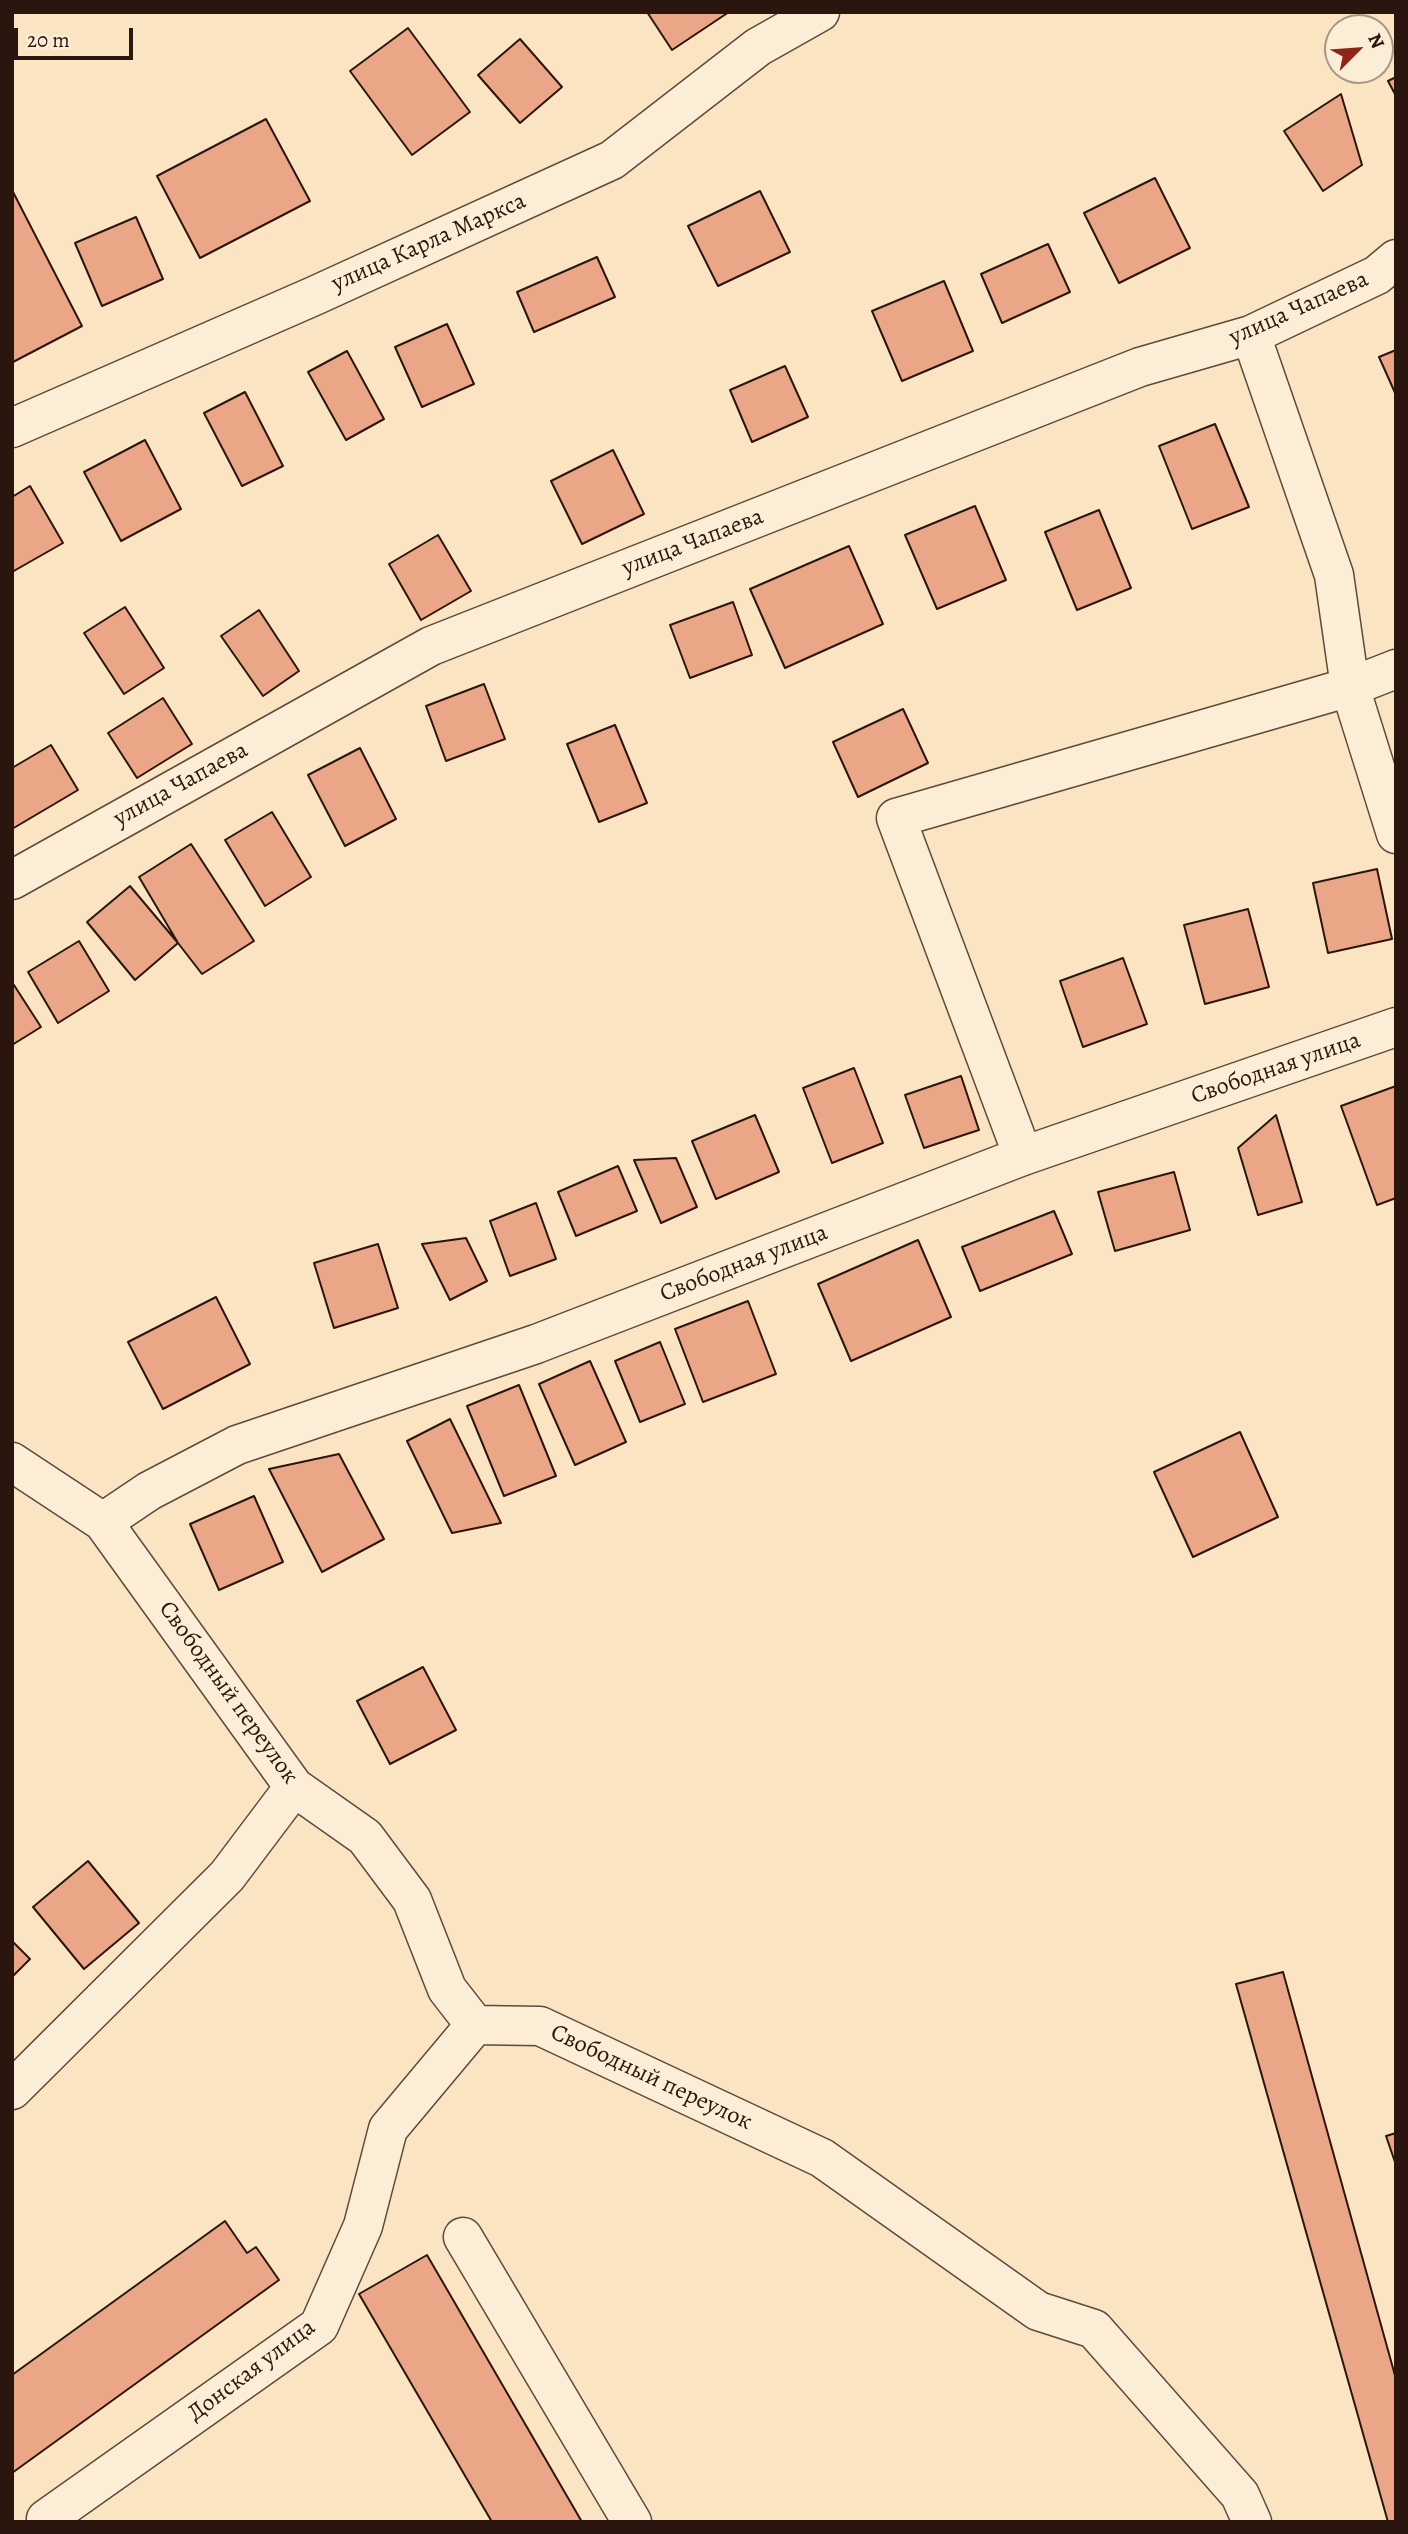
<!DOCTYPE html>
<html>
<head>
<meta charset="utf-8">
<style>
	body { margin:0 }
	#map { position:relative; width:1408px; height:2534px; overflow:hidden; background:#fae4c2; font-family:Alegreya,serif }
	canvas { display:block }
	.frame { position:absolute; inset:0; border:14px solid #2a160f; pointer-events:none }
	.north { position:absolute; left:1324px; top:14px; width:70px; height:70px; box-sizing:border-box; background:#fcedd7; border:2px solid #a89787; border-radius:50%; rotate:65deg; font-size:19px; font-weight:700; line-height:28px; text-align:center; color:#2a160f }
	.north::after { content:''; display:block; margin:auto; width:24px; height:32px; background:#8f2418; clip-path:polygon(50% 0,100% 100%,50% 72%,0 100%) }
	.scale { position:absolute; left:14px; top:28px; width:119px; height:32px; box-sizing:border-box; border:4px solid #2a160f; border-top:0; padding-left:9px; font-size:21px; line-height:24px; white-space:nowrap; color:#2a160f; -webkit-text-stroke:5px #fcedd7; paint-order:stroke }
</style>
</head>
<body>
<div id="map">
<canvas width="1408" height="2534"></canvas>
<div class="frame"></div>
<div class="north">N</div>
<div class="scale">20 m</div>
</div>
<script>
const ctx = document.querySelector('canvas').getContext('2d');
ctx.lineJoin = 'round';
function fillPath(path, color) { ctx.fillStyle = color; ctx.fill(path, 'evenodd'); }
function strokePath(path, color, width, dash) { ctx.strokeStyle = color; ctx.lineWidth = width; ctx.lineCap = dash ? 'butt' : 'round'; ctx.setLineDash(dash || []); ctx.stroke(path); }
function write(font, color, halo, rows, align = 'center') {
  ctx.font = font + ' Alegreya,serif'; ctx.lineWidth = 5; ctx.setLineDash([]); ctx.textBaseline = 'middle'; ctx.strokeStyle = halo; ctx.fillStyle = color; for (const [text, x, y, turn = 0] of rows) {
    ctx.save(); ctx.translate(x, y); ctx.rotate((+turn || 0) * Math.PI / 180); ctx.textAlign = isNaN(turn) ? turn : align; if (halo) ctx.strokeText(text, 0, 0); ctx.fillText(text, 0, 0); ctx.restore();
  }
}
const building = new Path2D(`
	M647,12H729L672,50Z
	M408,28L470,112L412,155L350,71Z
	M520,39L562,87L520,123L478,75Z
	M1396,77V96L1388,81Z
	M1341,94L1362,165L1323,191L1284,131Z
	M266,119L310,201L200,258L157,176Z
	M1155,178L1190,248L1119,283L1084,213Z
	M12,190L82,326L13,362L12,360Z
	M760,191L790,252L718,286L688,226Z
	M136,217L163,279L102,306L75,243Z
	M1048,244L1070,292L1002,323L981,274Z
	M597,257L615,297L534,332L517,292Z
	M944,281L973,351L902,381L872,311Z
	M447,324L474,384L422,407L395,347Z
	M1396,350V395L1379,357Z
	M347,351L384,419L346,440L308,372Z
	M785,366L808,417L752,442L730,390Z
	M245,392L283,466L242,486L204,413Z
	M1215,424L1249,507L1192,529L1159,446Z
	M145,440L181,509L121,541L84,472Z
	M613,450L644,514L582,544L551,481Z
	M30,486L63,543L12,572V497Z
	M975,506L1006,580L937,609L905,535Z
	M1099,510L1131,588L1077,610L1045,532Z
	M438,535L471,591L421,620L389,564Z
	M849,546L883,624L785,668L750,589Z
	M733,602L752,655L690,678L670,625Z
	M125,607L164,668L124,694L84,633Z
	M259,610L299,671L263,696L221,636Z
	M484,684L505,739L446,761L426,706Z
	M163,698L192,744L137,778L108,733Z
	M903,709L928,763L858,797L833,742Z
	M615,725L647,803L599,822L567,744Z
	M51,745L78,790L12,829V768Z
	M360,748L396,819L345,846L308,775Z
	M272,812L311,877L265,906L225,840Z
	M191,844L254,941L202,974L178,943L139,877Z
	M1377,869L1392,939L1328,953L1313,883Z
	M130,886L178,943L135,980L87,922Z
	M1248,909L1269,987L1205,1004L1184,925Z
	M79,941L109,991L58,1023L28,972Z
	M1123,958L1147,1024L1083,1047L1060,981Z
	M12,982L41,1027L12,1045Z
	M854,1068L883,1143L832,1163L803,1088Z
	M961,1076L979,1130L924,1148L905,1095Z
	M1396,1086V1198L1377,1205L1341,1106Z
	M755,1115L779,1172L716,1199L692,1141Z
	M1276,1115L1302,1202L1258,1215L1238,1148Z
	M676,1158L697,1207L661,1223L634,1160Z
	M618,1166L637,1211L576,1236L558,1192Z
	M1174,1172L1190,1230L1115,1251L1098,1192Z
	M536,1203L556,1259L510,1276L490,1221Z
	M1054,1211L1072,1254L980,1291L962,1247Z
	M466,1238L487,1281L450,1300L422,1244Z
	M918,1240L951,1317L851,1361L818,1284Z
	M378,1244L398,1308L334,1328L314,1263Z
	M216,1297L250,1364L163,1409L128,1342Z
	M748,1301L776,1374L703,1402L675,1329Z
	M660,1342L685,1404L640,1422L615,1361Z
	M590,1361L626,1442L575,1465L539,1384Z
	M519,1385L556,1476L504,1496L467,1406Z
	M450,1419L501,1523L452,1533L407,1441Z
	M1240,1432L1278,1517L1193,1557L1154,1472Z
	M339,1454L384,1539L322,1572L269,1469Z
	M254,1496L283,1562L219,1590L190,1524Z
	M423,1667L456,1730L390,1764L357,1701Z
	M88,1861L139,1923L84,1969L33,1907Z
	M12,1941L30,1959L12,1977Z
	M1283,1972L1396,2379V2522H1388L1236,1984Z
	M1396,2133V2165L1386,2136Z
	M225,2221L247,2253L256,2247L279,2280L12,2473V2375Z
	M427,2255L582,2522H492L359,2294Z`);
fillPath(building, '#eba688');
strokePath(building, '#2a160f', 2);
const minor = new Path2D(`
	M1251,335L1334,575L1350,687L1396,834
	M12,428L314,296L612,160L758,47L820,12
	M12,880L431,646L1140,367L1251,335L1377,275L1396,259
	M1023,1156L896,818L1350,687L1396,669
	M12,1462L103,1522L294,1787L365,1837L412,1900L447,1989L475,2025L540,2026L822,2158L1038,2311L1094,2329L1240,2495L1252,2522
	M103,1522L149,1491L237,1445L536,1344L1023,1156L1396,1027
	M12,2090L227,1876L294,1787
	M463,2237L632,2522
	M48,2522L46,2519L319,2326L363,2226L388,2129L475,2025`);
strokePath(minor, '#5e4a3c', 41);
strokePath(minor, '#fcedd7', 38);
write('24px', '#2a160f', '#fcedd7', [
	["улица Карла Маркса",429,243,-24],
	["улица Чапаева",1299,309,-24],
	["улица Чапаева",693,543,-21],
	["улица Чапаева",181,785,-29],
	["Свободная улица",1276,1069,-19],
	["Свободная улица",744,1264,-21],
	["Свободный переулок",228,1693,54],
	["Свободный переулок",651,2078,25],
	["Донская улица",252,2371,-37]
]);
</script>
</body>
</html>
